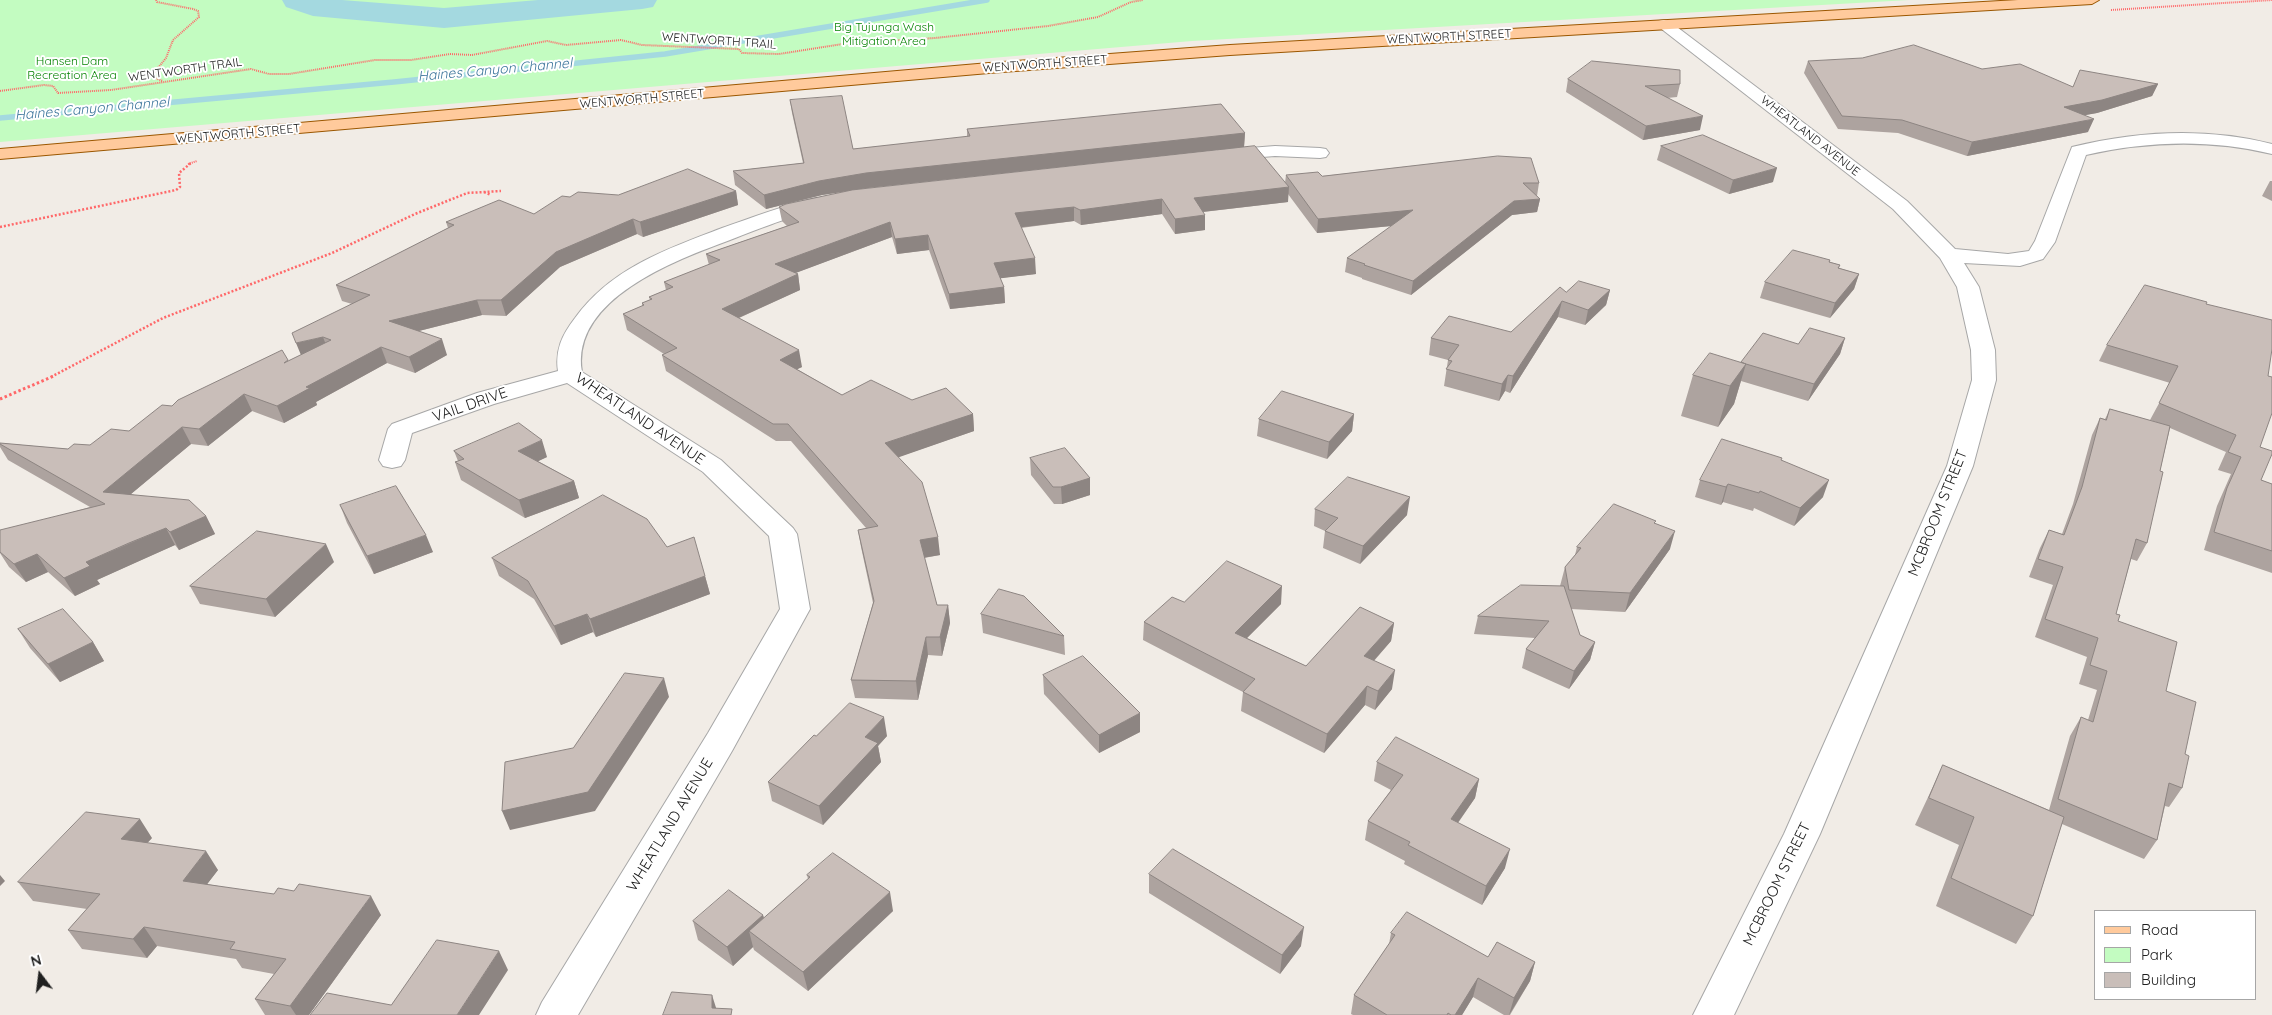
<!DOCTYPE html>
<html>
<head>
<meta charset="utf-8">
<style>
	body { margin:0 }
	#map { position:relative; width:2272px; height:1015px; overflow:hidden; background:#f1ece6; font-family:Quicksand,sans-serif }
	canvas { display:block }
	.legend { position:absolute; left:2094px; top:910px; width:162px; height:90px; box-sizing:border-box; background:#fff; border:1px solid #a6a6a6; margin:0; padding:6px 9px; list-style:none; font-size:15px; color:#202020 }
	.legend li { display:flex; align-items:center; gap:10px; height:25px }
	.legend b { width:25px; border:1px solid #a6a6a6 }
	.north { position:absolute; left:15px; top:950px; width:50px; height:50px; -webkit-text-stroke:4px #fff; paint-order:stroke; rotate:345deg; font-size:14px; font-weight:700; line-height:20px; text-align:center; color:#202020 }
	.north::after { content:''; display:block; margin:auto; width:18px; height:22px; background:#202020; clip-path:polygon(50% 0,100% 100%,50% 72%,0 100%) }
</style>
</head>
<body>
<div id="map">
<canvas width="2272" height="1015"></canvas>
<ul class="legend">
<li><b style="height:6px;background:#ffca9c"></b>Road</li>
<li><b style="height:14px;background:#c3fcc1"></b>Park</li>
<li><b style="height:14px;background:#c9beb9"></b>Building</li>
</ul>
<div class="north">N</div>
</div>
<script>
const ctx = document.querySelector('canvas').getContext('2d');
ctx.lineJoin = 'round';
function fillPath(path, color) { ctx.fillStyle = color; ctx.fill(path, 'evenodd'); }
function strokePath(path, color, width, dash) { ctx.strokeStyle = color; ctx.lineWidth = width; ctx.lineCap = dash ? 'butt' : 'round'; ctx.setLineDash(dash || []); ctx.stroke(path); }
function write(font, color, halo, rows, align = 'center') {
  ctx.font = font + ' Quicksand,sans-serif'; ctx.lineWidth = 4; ctx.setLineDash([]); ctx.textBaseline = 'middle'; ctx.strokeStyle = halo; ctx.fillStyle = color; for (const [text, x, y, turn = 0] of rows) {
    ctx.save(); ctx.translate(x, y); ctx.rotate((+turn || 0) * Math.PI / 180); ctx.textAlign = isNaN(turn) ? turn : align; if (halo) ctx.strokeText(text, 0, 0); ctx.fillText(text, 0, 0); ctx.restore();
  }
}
fillPath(new Path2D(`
	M0,0H1909L1192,41L0,142Z`), '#c3fcc1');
strokePath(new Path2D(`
	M0,118L394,82L665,54L987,0`), '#a4d9e0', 5.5);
fillPath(new Path2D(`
	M282,0H342L444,8L538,0H657L653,7L642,9L444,28L313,16L286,7Z`), '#a4d9e0');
const minor = new Path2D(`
	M1664,20L1669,21L1907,201L1955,249L2008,254L2029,251L2035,241L2072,147C2138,131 2205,127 2272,144V154C2209,139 2149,141 2086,155L2055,242L2043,259L2020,266L1964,263L1979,287L1995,350L1996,380L1973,466L1820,834L1734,1015H1693L1784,834L1947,466L1972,380L1971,350L1957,287L1940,258L1893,209L1659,27L1657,24L1659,21Z
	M1275,146L1320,148L1326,149L1329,153L1326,157L1320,158L1275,156L1224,160L1218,159L1215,155L1218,151L1224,150Z
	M817,198L824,200L827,204L824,208C791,216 761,228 730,240C676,260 570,299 582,372L721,460L793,528L797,534L810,609L732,751L578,1015H536L542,1002L708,733L780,609L769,536L703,472L567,383L494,404L412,433L405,460L401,466L392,468L383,466L379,460L388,429L392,424L477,393L558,371C555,350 562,335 575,318C611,268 667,249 722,228C754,217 784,205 817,198Z`);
const major = new Path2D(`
	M2018,0H2099L2092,4L1230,55L989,73L0,159V149L989,63L1230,45Z`);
strokePath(minor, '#a7a7a7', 2);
strokePath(major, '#9b5700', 2);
strokePath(new Path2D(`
	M156,0L157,2L193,9L198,11L199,17L173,40L166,58L153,74L152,77L163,81
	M2111,10L2272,0
	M0,91L44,85L53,86L58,93L111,90L251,69L269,74H289L375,60H411L450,54L472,55L547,41L566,45L621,40L642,45L739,49L742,53L779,54L849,43L935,38L1048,26L1098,17L1131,2L1143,0
	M188,164L197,161`), '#ff6869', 2, [1, 1]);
strokePath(new Path2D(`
	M484,192L491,195
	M0,227L176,190L180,187L179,173L191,163
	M51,377L163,318L332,253L415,214L467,193L501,191`), '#ff6869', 2.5, [2, 2]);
strokePath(new Path2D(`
	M0,399L54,376`), '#ff6869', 3, [2.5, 2.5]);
fillPath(minor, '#fff');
fillPath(major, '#ffca9c');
fillPath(new Path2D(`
	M1808,61L1982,69L2073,87L2158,84L2152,96L2097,113L2084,115L2088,132L1967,156L1898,133L1838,129L1804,73Z
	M1568,79L1680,84L1677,97L1667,98L1700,130L1643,140L1566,92Z
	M790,100L853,149L967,137V129L1245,133L1244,147L868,188L822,195L766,209L735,185L733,171L803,163L792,113Z
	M1661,146L1773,182L1729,194L1657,160Z
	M1286,175L1539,183L1537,196L1540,199L1537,212L1512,215L1411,295L1362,279V278L1345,272L1347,258L1392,226L1317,233L1288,194V202L1203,212L1205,230L1175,234L1162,214L1081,225L1074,221L1021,228L1036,274L1000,278L1004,287L1005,303L950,309L929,250L897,254L892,237L795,273L798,274L800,290L739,318L802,367L797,369L842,395L912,400L973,414L974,431L898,457L940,555L924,558L937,605H948L950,623L942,656L928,655L918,700L855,698L851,680L873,603L861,547L858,530L866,528L791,441H776L666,371L662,355L664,354L627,330L623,314L642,306V303L650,300L649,297L666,290L664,282L709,265L706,254L787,226L782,221L779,207L1285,183Z
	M2270,181H2272V201L2262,196Z
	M736,191L738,205L643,237L637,234L560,267L506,316L482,315L419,331L447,355L415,373L387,363L316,402L317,405L284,423L252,411L208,446L191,444L131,494L206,516L215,534L179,550L175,545L139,561L97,580L100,584L75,596L48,572L26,582L9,567L0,553V533L90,507L8,460L0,447V443L68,449L90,445L129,431L172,406L288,361L301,355L352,304L342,301L336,285L448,228L446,222L534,214L570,197Z
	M1830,260V262L1840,265L1839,268L1859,274L1854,289L1830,318L1760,298L1765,282Z
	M1610,290L1606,305L1585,325L1558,317L1510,393L1505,391L1499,401L1444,386L1448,360L1429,355L1431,338L1511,332L1566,292Z
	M2206,304L2268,376L2260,447L2261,480L2272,484V573L2204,550L2217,506L2231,474L2218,470L2226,452L2170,428L2160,471L2147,543L2137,561L2131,559L2116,614L2118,621L2166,691L2185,754L2182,788L2169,807L2165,806L2157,840L2144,859L2062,824L2033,916L2016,944L1936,906L1959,845L1915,825L1930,793L1943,765L2049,810L2070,736L2081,717L2088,720L2097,690L2079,684L2087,657L2035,637L2053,585L2029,577L2040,548L2049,530L2062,534L2073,504L2092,435L2100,418L2105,419L2110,409L2159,423L2150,420L2170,383L2099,361L2107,345Z
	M1845,338L1840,354L1808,401L1741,381L1734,404L1718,427L1681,416L1693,375L1741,362L1798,344Z
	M1354,414L1352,431L1327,459L1257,436L1259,419Z
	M454,451L547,457L538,461L574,481L579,498L525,518L461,480L455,462L458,461Z
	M1030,458L1090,478V495L1062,504H1054L1031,475Z
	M1782,460L1823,497L1794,526L1754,508L1753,511L1723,502L1721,505L1695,497L1700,480Z
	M340,505L433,552L374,574L347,523Z
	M1315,509L1407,515L1360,564L1323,548L1325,531L1314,526Z
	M1655,523L1670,549L1625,612L1571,609L1580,635L1595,642L1590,660L1569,689L1522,668L1526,649L1535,638L1474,634L1478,616L1560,586L1565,567L1575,555L1577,547Z
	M492,558L705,576L710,594L596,637L593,632L561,645L534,599L499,576Z
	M334,562L275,617L200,604L190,586Z
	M1184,602L1281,604L1247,638L1306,666L1394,623L1391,641L1374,661L1392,689L1375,710L1365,705L1324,753L1241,711L1243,692L1143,640L1144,622Z
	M981,614L1064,636L1065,655L983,633Z
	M18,629L93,642L104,661L60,682L30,648Z
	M1043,675L1140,732L1099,753L1044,694Z
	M816,736H887L878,746L881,762L823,825L772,801L768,782Z
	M1377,762L1479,779L1475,798L1458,823L1505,868L1482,905L1404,864L1405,861L1365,840L1368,821L1391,790L1374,781Z
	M152,838L147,843L218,870L207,884L381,915L309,1015H265L255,999L274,974L242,968L236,959L157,946L147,958L82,949L68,930L87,909L33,901L18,882Z
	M1149,874L1301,946L1280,974L1149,893Z
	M807,875L893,911L808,991L754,950L753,947L733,966L698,940L693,921L763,915L764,918L808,879Z
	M1391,933L1488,957L1535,962L1530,981L1510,1015H1504L1473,997L1462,1015H1353L1351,1014L1354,995L1389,944Z`), '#ada39f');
fillPath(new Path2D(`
	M2158,84L2152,96L2097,113L2059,120L2064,107Z
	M1703,116L1700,130L1643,140L1646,126Z
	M2094,119L2088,132L1967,156L1972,142Z
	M1245,133L1244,147L868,188L822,195L766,209L764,195L819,181L866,173Z
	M1777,168L1773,182L1729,194L1733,180Z
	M1289,187L1288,202L1193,213L1194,198Z
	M736,191L738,205L643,237L640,222Z
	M1162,199V214L1081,225L1080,210Z
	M1540,199L1537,212L1512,215L1411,295L1413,281L1514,201Z
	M1074,207V221L1015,228V213Z
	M1413,210L1412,224L1317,233L1318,219Z
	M1205,215V230L1175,234V219Z
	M633,219L637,234L560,267L506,316L501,300L556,252Z
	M890,222L892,237L777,280L775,264Z
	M928,235L929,250L897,254L895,239Z
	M1035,258L1036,274L995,279L994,263Z
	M798,274L800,290L725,324L722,309Z
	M1859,274L1854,289L1830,318L1835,303Z
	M1004,287L1005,303L950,309L949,294Z
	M1610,290L1606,305L1585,325L1588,310Z
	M477,300L482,315L395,337L389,321Z
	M1562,301L1558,317L1510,393L1513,376Z
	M323,337L329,353L303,360L296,343Z
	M1845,338L1840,354L1808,401L1814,384Z
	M442,339L447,355L415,373L409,357Z
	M381,347L387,363L316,402L317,405L284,423L277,406L306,387Z
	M799,350L802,367L783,376L780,360Z
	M1746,364L1734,404L1718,427L1730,386Z
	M1508,375L1505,391L1499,401L1502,384Z
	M244,394L252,411L208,446L199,429Z
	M973,414L974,431L888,461L885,443Z
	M1354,414L1352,431L1327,459L1329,442Z
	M182,427L191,444L113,509L103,492Z
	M542,440L547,457L524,468L518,451Z
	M1090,478V495L1062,504L1061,487Z
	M1829,480L1823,497L1794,526L1800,508Z
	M574,481L579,498L525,518L519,500Z
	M1728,484L1723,502L1721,505L1726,487Z
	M1410,497L1407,515L1360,564L1363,546Z
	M206,516L215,534L179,550L170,532Z
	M166,528L175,545L97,580L100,584L75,596L64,578L86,562Z
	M1675,531L1670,549L1625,612L1630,593Z
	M426,535L433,552L374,574L367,556Z
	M938,537L940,555L922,558L920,540Z
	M326,544L334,562L275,617L266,599Z
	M37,554L48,572L26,582L14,564Z
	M705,576L710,594L596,637L590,619Z
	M1282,586L1281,604L1234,651L1235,633Z
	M948,605L950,623L942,656L940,637Z
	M587,614L593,632L561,645L554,626Z
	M1394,623L1391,641L1361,675L1364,656Z
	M926,637L928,655L918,700L916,681Z
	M93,642L104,661L60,682L48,664Z
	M1595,642L1590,660L1569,689L1574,671Z
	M1395,670L1392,689L1375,710L1378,691Z
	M664,678L669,697L595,811L510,830L502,811Z
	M1367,686L1365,705L1324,753L1327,734Z
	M1140,713V732L1099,753V735Z
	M884,717L887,736L878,746L881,762L823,825L819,806L865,737Z
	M1479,779L1475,798L1447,838L1451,819Z
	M140,819L152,838L133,858L121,839Z
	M1510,849L1505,868L1482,905L1486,886Z
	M206,851L218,870L195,900L183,881Z
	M0,875L5,881L0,886Z
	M890,892L893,911L808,991L803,972Z
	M371,896L381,915L309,1015H296L290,1006Z
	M763,915L768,934L749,931L753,947L733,966L727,947Z
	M144,927L157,946L147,958L133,939Z
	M1304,927L1301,946L1280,974L1282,955Z
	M499,951L508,970L479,1015H457Z
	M1535,962L1530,981L1509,1015L1514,998Z
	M1478,978L1473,997L1462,1015H1455Z
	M712,995L718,1014L712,1008Z`), '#8d8582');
const building = new Path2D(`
	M1914,45L1982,69L2020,64L2073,87L2080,70L2158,84L2102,100L2064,107L2094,119L1972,142L1902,120L1842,116L1808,61L1862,58Z
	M1592,61L1680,70V84L1645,86L1703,116L1646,126L1568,79Z
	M842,96L853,149L970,136L967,129L1221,104L1245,133L866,173L819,181L764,195L733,171L804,163L790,100Z
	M1703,135L1777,168L1733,180L1661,146Z
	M1255,146L1289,187L1194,198L1205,215L1175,219L1162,199L1080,210L1074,207L1015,213L1035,258L994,263L1004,287L949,294L928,235L895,239L890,222L775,264L798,274L722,309L799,350L780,360L842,395L871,380L912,400L946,388L973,414L885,443L922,482L938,537L920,540L937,605H948L940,637H926L916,681L851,680L874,601L858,530L878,526L788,424H773L662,355L677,348L623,314L644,305L642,303L652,299L649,297L673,287L664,282L720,260L706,254L799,222L779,207L786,204L852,190Z
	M1498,156L1531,158L1539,183H1523L1540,199L1514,201L1413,281L1364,265L1365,264L1347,258L1413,210L1318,219L1286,175L1318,172L1322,176Z
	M688,169L736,191L640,222L633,219L556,252L501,300H477L389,321L442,339L409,357L381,347L306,387L310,388L277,406L244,394L199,429L182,427L103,492L189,500L206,516L170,532L166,528L129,543L86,562L90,566L64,578L37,554L14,564L0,552V530L105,504L0,444V443L68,449L74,444L90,445L111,429L129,431L162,405L172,406L178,400L282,350L288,360L284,363L331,340L323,337L296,343L292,333L370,295L336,285L454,225L446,222L499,200L534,214L562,196L570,197L578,192L618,195Z
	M1793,250L1830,260L1829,262L1840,265L1838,268L1859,274L1835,303L1765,282Z
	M1579,281L1610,290L1588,310L1562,301L1513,376L1508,375L1502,384L1446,369L1452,361L1448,360L1459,345L1431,338L1449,316L1511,332L1560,287L1566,292Z
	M2145,285L2207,302L2206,304L2272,320V349L2268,376L2272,377V413L2260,447L2272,451V454L2261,480L2272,484V551L2214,532L2227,488L2241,457L2228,452L2236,435L2159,403L2178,366L2107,345Z
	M1810,328L1845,338L1814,384L1746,364L1741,362L1763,333L1798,344Z
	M1710,353L1746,364L1730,386L1693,375Z
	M1282,391L1354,414L1329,442L1259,419Z
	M2110,409L2170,426L2160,471L2163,472L2147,543L2136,539L2116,614L2120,615L2118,621L2177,642L2166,691L2196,702L2185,754L2189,756L2182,788L2169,783L2157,840L2058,799L2081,717L2093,722L2107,671L2090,665L2098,638L2045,619L2063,567L2038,559L2049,530L2064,535L2082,487L2100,418L2106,420Z
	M519,423L542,440L518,451L574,481L519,500L455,462L464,459L454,451Z
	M1722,439L1782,458L1781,460L1829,480L1800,508L1760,491L1759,493L1728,484L1726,487L1700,480Z
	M1065,448L1090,478L1061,487H1053L1030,458Z
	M1348,477L1410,497L1363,546L1325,531L1338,518L1315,509Z
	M396,486L426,535L367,556L340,505Z
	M603,495L647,519L667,547L694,537L705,576L590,619L587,614L554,626L528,581L492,558Z
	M1614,504L1656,521L1654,523L1675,531L1630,593L1569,590L1565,567L1581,548L1577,547Z
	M257,531L326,544L266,599L190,586Z
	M1227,561L1282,586L1235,633L1306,666L1360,607L1394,623L1364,656L1395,670L1378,691L1367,686L1327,734L1243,692L1255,679L1144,622L1172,597L1184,602Z
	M1521,585L1564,586L1580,635L1595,642L1574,671L1526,649L1549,621L1478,616Z
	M999,589L1024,596L1064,636L981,614Z
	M63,609L93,642L48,664L18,629Z
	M1083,656L1140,713L1099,735L1043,675Z
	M625,673L664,678L588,792L502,811L505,762L573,748Z
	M850,703L884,717L865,737L878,743L819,806L768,782L814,735L816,736Z
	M1396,737L1479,779L1451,819L1510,849L1486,886L1408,845L1410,842L1368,821L1403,775L1377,762Z
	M1943,765L2064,817L2033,916L1951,878L1974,817L1929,798Z
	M86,812L140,819L121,839L206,851L183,881L274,894L278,888L294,891L299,884L371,896L290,1006L255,999L286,959L230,949L235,942L144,927L133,939L68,930L100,894L18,882Z
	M1173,849L1304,927L1282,955L1149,874Z
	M833,853L890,892L803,972L749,931L810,877L807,875Z
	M729,890L763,915L727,947L693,921Z
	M1407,912L1488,957L1497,942L1535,962L1514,998L1478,978L1455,1015H1451L1448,1013L1447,1015H1387L1354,995L1395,935L1391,933Z
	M437,940L499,951L457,1015H310L327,993L391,1005Z
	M672,992L712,995V1008L732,1009L731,1015H663Z`);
fillPath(building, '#c9beb9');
strokePath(building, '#8d8582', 1);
write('12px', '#098506', '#fff', [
	["Big Tujunga Wash",884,27],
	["Mitigation Area",884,41],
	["Hansen Dam",72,61],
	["Recreation Area",72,75]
]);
write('12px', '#202020', '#fff', [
	["WENTWORTH STREET",1449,37,-3],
	["WENTWORTH TRAIL",719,41,4],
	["WENTWORTH STREET",1045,64,-4],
	["WENTWORTH TRAIL",185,70,-8],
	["WENTWORTH STREET",642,99,-5],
	["WENTWORTH STREET",238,134,-5],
	["WHEATLAND AVENUE",1810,136,38]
]);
write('italic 14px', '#3e779c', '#fff', [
	["Haines Canyon Channel",495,70,-5],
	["Haines Canyon Channel",92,109,-5]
]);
write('15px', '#202020', '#fff', [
	["VAIL DRIVE",470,405,-19],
	["WHEATLAND AVENUE",640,419,34],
	["MCBROOM STREET",1938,513,-68],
	["WHEATLAND AVENUE",670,825,-59],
	["MCBROOM STREET",1777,884,-64]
]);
</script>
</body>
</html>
